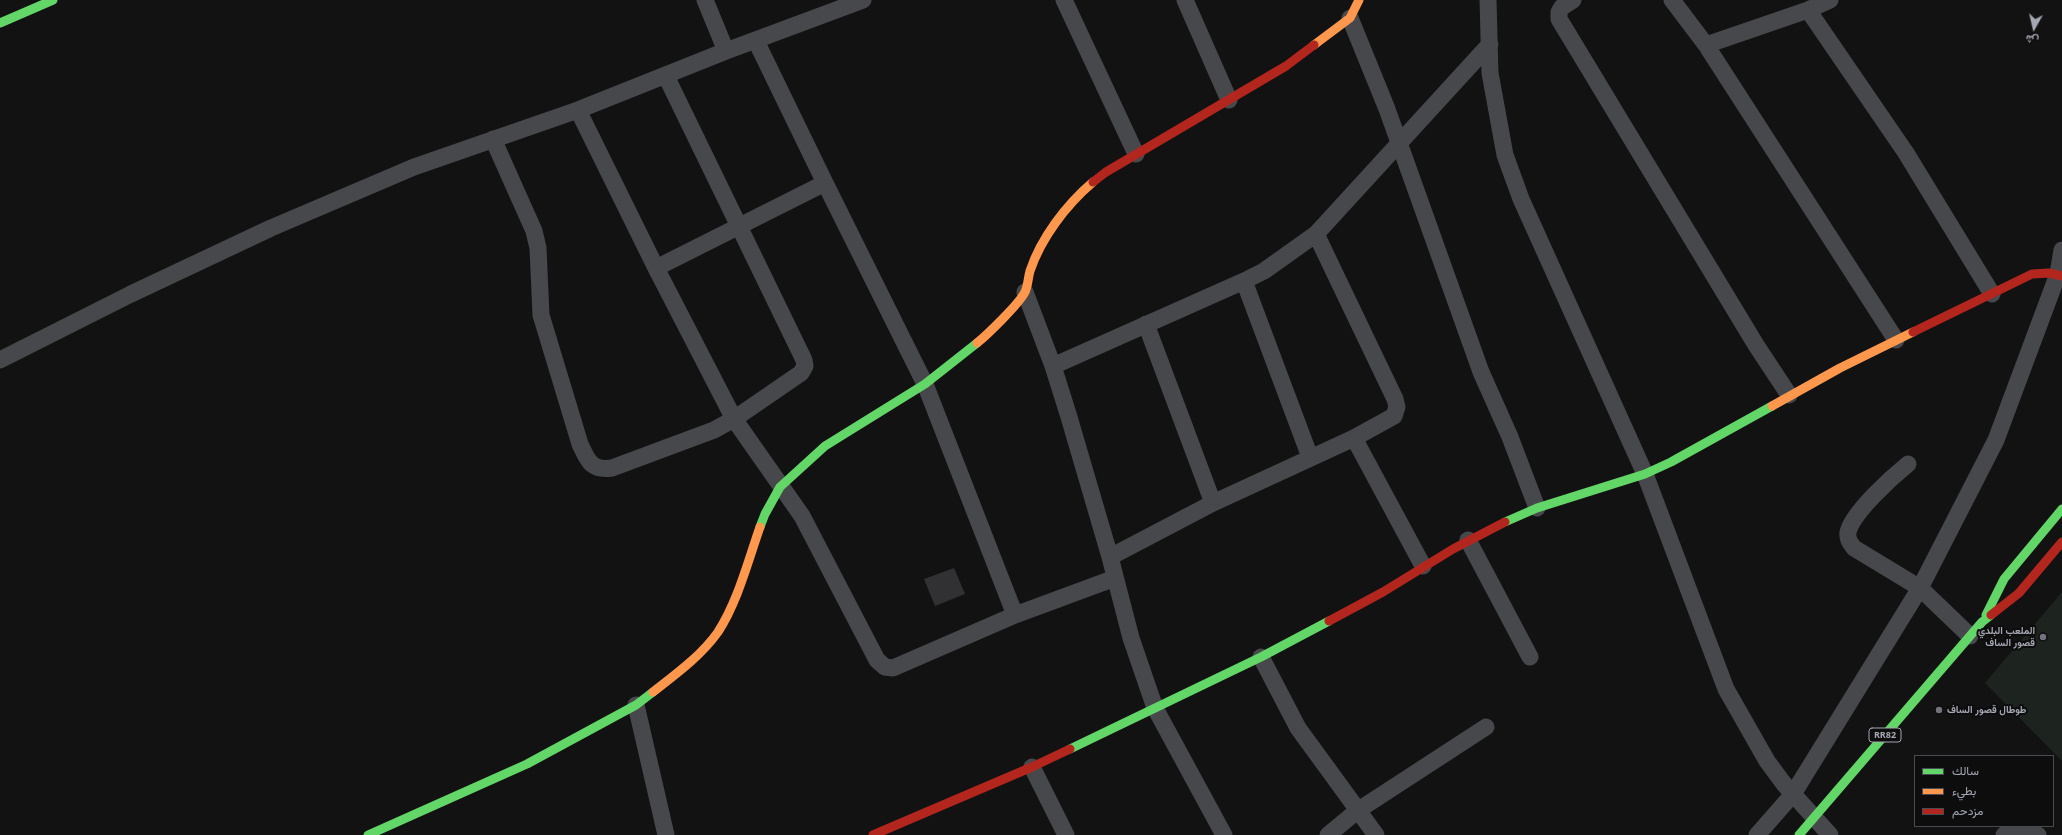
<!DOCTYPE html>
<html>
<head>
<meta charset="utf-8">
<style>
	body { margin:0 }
	#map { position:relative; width:2062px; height:835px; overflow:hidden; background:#121213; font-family:"Open Sans",Vazirmatn,sans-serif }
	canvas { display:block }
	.legend { position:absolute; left:1914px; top:755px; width:140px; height:72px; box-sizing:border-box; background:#0d0d0e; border:1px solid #4a4b50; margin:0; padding:5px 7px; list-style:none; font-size:12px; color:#a5a7b3 }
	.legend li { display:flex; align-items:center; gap:8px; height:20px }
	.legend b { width:20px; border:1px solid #4a4b50 }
	.north { position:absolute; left:2014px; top:8px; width:40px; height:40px; -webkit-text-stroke:3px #0d0d0e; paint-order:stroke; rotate:188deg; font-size:11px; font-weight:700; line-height:16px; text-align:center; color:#a5a7b3 }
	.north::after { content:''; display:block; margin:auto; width:14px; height:18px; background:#a5a7b3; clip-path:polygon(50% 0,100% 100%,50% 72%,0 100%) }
</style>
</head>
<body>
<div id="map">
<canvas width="2062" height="835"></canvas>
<ul class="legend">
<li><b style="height:5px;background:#63d668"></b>سالك</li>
<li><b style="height:5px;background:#ff974d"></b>بطيء</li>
<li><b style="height:5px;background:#b3261e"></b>مزدحم</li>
</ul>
<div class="north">ش</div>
</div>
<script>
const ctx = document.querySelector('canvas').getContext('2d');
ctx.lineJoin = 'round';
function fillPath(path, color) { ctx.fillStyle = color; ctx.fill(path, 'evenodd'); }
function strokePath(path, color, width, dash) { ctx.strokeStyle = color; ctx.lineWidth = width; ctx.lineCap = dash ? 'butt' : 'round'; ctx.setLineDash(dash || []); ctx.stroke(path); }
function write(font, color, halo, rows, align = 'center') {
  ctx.font = font + ' "Open Sans",Vazirmatn,sans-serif'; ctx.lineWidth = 4; ctx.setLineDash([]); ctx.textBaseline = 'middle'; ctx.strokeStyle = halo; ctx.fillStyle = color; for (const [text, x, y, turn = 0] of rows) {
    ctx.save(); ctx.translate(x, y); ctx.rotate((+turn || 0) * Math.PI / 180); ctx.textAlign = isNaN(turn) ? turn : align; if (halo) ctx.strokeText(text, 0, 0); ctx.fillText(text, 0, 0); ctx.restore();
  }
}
fillPath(new Path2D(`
	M2062,592V761L1985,683Z`), '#1d231e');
fillPath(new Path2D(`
	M954,568L965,594L935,606L924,579Z`), '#313134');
strokePath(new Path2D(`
	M1064,0L1136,154
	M1185,0L1229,100
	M1488,0L1490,73L1505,155L1521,199L1645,474L1726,689L1767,761L1784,784L1830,835
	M1573,0L1562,7L1559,12V19L1756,345L1789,395
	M1672,0L1706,45L1896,340
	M1808,10L1830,0
	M1350,18L1387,109L1481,372L1510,437L1537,508
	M756,41L825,183L925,384L1015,615L1115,578
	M1706,45L1808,10L1906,153L1992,294
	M726,51L863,0
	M666,76L804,360L805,366L801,373L734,419L802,516L877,660L885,667L893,668L1015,615
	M493,139L534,231L538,248L541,315L580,444C588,461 591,471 612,468L714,430L734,419L656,268L578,110
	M656,268L825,183
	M1244,281L1310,457
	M1025,292L1053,366L1069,417L1110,557L1131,638L1155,708L1224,835
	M1146,324L1213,503
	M0,360L131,294L271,228L414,167L578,110L726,51L705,0
	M1053,366L1244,281L1264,271L1316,234L1490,44
	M1354,438L1423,566
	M1908,464C1892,477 1853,512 1848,532C1847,539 1850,543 1854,548L1920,588L1970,636
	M1468,540L1530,657
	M1110,557L1213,503L1354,438L1394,416L1397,407L1395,399L1316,234
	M1261,657L1298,728L1376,835
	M636,705L666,835
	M1032,767L1066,835
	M1328,835L1357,811L1486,727
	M1757,835L1793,794L1920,588L1996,440L2058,274L2062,250
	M2004,835C2014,825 2026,830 2038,835`), '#47484b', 17);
strokePath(new Path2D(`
	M0,23L53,0
	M1505,522L1537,508L1645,474L1671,462L1772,406
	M760,527L765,514L780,487L825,446L925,384L977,343
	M1986,615L2004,579L2062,509
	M1070,749L1261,657L1329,621
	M368,835L527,764L636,705L653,692
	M1799,835L1982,622L1991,615`), '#63d668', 9);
strokePath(new Path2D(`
	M1314,45L1350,18L1359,0
	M977,343C987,335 1019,304 1025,292C1028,286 1028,278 1030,271C1041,238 1066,205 1093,182
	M1772,406L1840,368L1913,332
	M653,692C676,674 701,656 718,632C738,601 748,561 760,527`), '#ff974d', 9);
strokePath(new Path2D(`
	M1093,182L1106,172L1286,66L1314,45
	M1913,332L2032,274L2049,273L2062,276
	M1991,615L2019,593L2062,542
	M1329,621L1383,592L1453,549L1505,522
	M873,835L1032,767L1070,749`), '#b3261e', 9);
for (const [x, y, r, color] of [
	[2043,637,4,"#72737b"],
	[1939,710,4,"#72737b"]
]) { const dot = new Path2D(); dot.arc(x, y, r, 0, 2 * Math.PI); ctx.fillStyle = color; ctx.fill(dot); strokePath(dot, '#0d0d0e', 1.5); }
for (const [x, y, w] of [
	[1885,735,32]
]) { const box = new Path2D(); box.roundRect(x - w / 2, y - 7, w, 14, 3); ctx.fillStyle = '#0d0d0e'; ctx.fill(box); strokePath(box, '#a5a7b3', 1); }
write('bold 9px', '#a5a7b3', null, [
	["RR82",1885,735]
]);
write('bold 10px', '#a5a7b3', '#0d0d0e', [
	["الملعب البلدي",2035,631],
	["قصور الساف",2035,643],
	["طوطال قصور الساف",1947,710,"left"]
], 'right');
</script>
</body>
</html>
